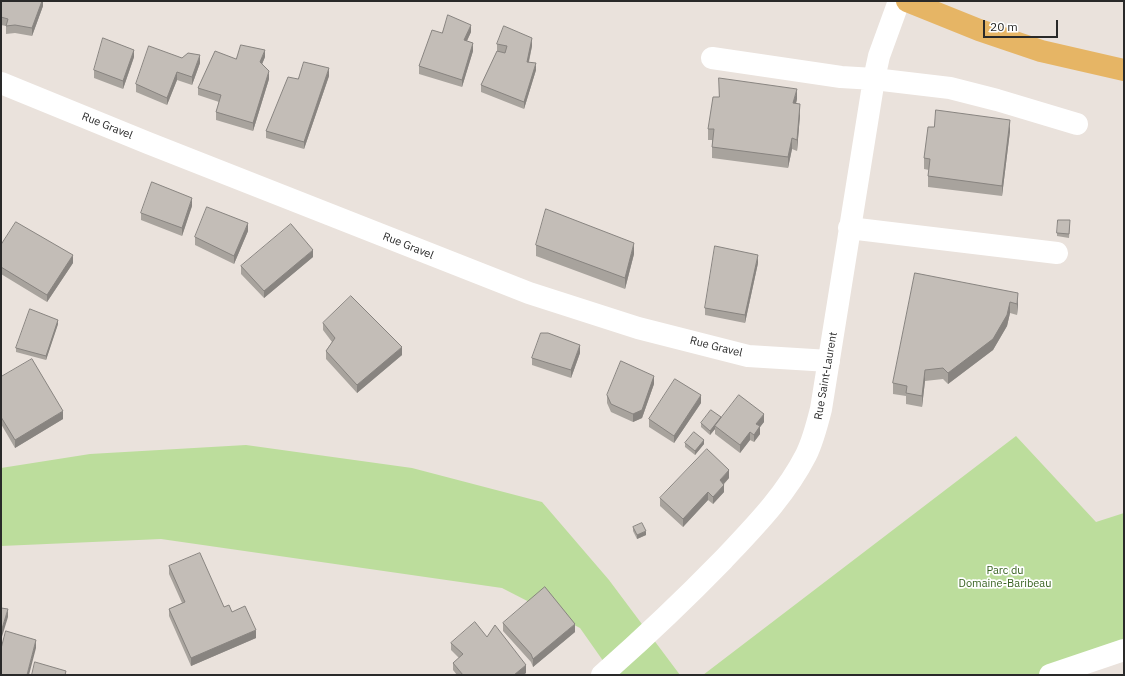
<!DOCTYPE html>
<html>
<head>
<meta charset="utf-8">
<style>
	body { margin:0 }
	#map { position:relative; width:1125px; height:676px; overflow:hidden; background:#eae2dc; font-family:"IBM Plex Sans",sans-serif }
	canvas { display:block }
	.frame { position:absolute; inset:0; border:2px solid #292929; pointer-events:none }
	.scale { position:absolute; left:983px; top:20px; width:75px; height:18px; box-sizing:border-box; border:2px solid #292929; border-top:0; padding-left:5px; font-size:12px; line-height:14px; white-space:nowrap; color:#292929; -webkit-text-stroke:3px #fff; paint-order:stroke }
</style>
</head>
<body>
<div id="map">
<canvas width="1125" height="676"></canvas>
<div class="frame"></div>
<div class="scale">20 m</div>
</div>
<script>
const ctx = document.querySelector('canvas').getContext('2d');
ctx.lineJoin = 'round';
function fillPath(path, color) { ctx.fillStyle = color; ctx.fill(path, 'evenodd'); }
function strokePath(path, color, width, dash) { ctx.strokeStyle = color; ctx.lineWidth = width; ctx.lineCap = dash ? 'butt' : 'round'; ctx.setLineDash(dash || []); ctx.stroke(path); }
function write(font, color, halo, rows, align = 'center') {
  ctx.font = font + ' "IBM Plex Sans",sans-serif'; ctx.lineWidth = 3.5; ctx.setLineDash([]); ctx.textBaseline = 'middle'; ctx.strokeStyle = halo; ctx.fillStyle = color; for (const [text, x, y, turn = 0] of rows) {
    ctx.save(); ctx.translate(x, y); ctx.rotate((+turn || 0) * Math.PI / 180); ctx.textAlign = isNaN(turn) ? turn : align; if (halo) ctx.strokeText(text, 0, 0); ctx.fillText(text, 0, 0); ctx.restore();
  }
}
fillPath(new Path2D(`
	M1016,436L1096,522L1124,513V650L1050,675H703Z
	M246,445L412,468L542,502L609,580L680,675H613L580,628L502,588L161,539L1,546V468L90,454Z`), '#bcdd9c');
strokePath(new Path2D(`
	M712,58L841,77L874,79L950,88L997,100L1077,124
	M1,83L148,143L529,293L638,328L748,356L829,361
	M849,228L1057,253
	M602,675C644,638 684,600 723,560C754,527 785,496 806,455C813,441 817,425 821,409L874,79L879,56L899,1
	M1050,675L1124,650`), '#fff', 22);
strokePath(new Path2D(`
	M907,1L979,30L1041,51L1124,70`), '#e6b565', 22);
fillPath(new Path2D(`
	M1,1H43V6L32,36L15,33L6,34V26L1,25Z
	M471,32L467,41L473,51L462,87L419,74V66L442,33Z
	M497,44L532,46L529,62L536,70L524,109L481,92V85L497,51Z
	M134,57L123,89L94,78V70Z
	M265,57L262,64L269,79L253,131L216,120V112L219,102L198,95V88L236,59Z
	M182,58L200,63L192,85L177,80L167,105L136,92V84Z
	M329,76L304,149L266,138V131L298,79Z
	M797,99L796,104L800,115L797,151L792,149L788,168L712,158V140H708V129Z
	M1010,131L1002,196L928,187V176L929,170L924,169V158Z
	M192,206L182,236L141,220V213Z
	M1070,224L1069,238L1057,236V233Z
	M248,231L234,264L195,245V237Z
	M1,245L73,263L47,302L1,274Z
	M536,245L634,254L625,289L536,256Z
	M313,257L264,298L241,274V266Z
	M758,263L745,323L705,315V308Z
	M915,273L1018,304L1017,315L1010,313L1007,326L993,350L948,384L943,379L925,381L922,407L906,404V396L893,394V383Z
	M323,323L402,355L357,393L326,359V351L332,342L323,330Z
	M58,324L46,360L16,352V348Z
	M580,353L571,378L532,365V358Z
	M1,377L63,419L15,448L1,424Z
	M654,384L642,418L633,422L611,412L607,403V395Z
	M701,403L674,443L649,427V419Z
	M721,417L764,422L760,427V434L754,442L750,440L740,453L715,434V429L710,435L701,427V423Z
	M685,443L704,444L695,455L685,447Z
	M729,478L724,484V492L713,504L708,500L683,527L660,506V498Z
	M633,527L646,535L637,539L633,531Z
	M169,566L224,607L232,612L256,638L191,666L169,616V609L182,603L169,574Z
	M503,623L575,632L533,667L531,662L503,631Z
	M487,637L526,673L523,675H457L453,670V663L459,658L451,650V643Z`), '#a8a39d');
fillPath(new Path2D(`
	M42,1H43V6L32,36V28Z
	M471,25V32L464,47V40Z
	M532,38V46L527,69V62Z
	M473,43V51L462,87V80Z
	M134,50V57L123,89V81Z
	M265,50V57L260,69V62Z
	M200,55V63L192,85V77Z
	M536,63V70L524,109V102Z
	M329,68V76L304,149V142Z
	M269,71V79L253,131V123Z
	M177,72V80L167,105V98Z
	M797,89V99L793,114V103Z
	M800,104V115L797,151V140Z
	M1010,120V131L1002,196V186Z
	M792,138V149L788,168V157Z
	M192,198V206L182,236V228Z
	M248,223V231L234,264V256Z
	M634,243V254L625,289V278Z
	M313,250V257L264,298V291Z
	M73,255V263L47,302V295Z
	M758,255V263L745,323V315Z
	M1018,293V304L1017,315V304Z
	M1010,302V313L1007,326L993,350L948,384V373Z
	M58,320V324L46,360V356Z
	M580,345V353L571,378V370Z
	M402,347V355L357,393V385Z
	M925,370V381L922,407V396Z
	M654,376V384L642,418L633,422V414Z
	M701,395V403L674,443V436Z
	M63,411V419L15,448V440Z
	M764,414V422L760,427V434L754,442V435L756,424Z
	M721,417L715,426V429L710,435V431Z
	M750,432V440L740,453V445Z
	M704,440V444L695,455V451Z
	M729,470V478L720,488V480Z
	M724,485V492L713,504V497Z
	M708,492V500L683,527V519Z
	M646,531V535L637,539V535Z
	M8,609V617L1,640V632Z
	M575,624V632L533,667V659Z
	M256,630V638L191,666V658Z
	M36,640V648L29,675H27Z
	M526,665V673L523,675H514Z`), '#888480');
const building = new Path2D(`
	M1,1H42L32,28L15,25L6,26L8,19L1,17Z
	M448,15L471,25L464,40L473,43L462,80L419,66L432,30L442,33Z
	M504,26L532,38L527,62L536,63L524,102L481,85L497,51L505,53L507,46L497,44Z
	M103,38L134,50L123,81L94,70Z
	M241,45L265,50L260,62L269,71L253,123L216,112L221,95L198,88L215,51L236,59Z
	M149,46L182,58L188,53L200,55L192,77L177,72L167,98L136,84Z
	M304,62L329,68L304,142L266,131L288,77L298,79Z
	M719,78L797,89L793,103L800,104L797,140L792,138L788,157L712,147L714,129H708L713,97H719Z
	M936,110L1010,120L1002,186L928,176L930,159L924,158L928,127H934Z
	M152,182L192,198L182,228L141,213Z
	M207,207L248,223L234,256L195,237Z
	M546,209L634,243L625,278L536,245Z
	M1058,220H1070L1069,234L1057,233Z
	M16,222L73,255L47,295L1,267V245Z
	M291,224L313,250L264,291L241,266Z
	M715,246L758,255L745,315L705,308Z
	M915,273L1018,293L1017,304L1010,302L1007,315L993,339L948,373L943,368L925,370L922,396L906,393L907,386L893,383Z
	M351,296L402,347L357,385L326,351L335,338L323,323Z
	M30,309L58,320L46,356L16,348Z
	M541,333H548L580,345L571,370L532,358Z
	M32,359L63,411L15,440L1,417V377Z
	M621,361L654,376L642,410L633,414L611,404L607,395Z
	M675,379L701,395L674,436L649,419Z
	M739,395L764,414L756,424L760,426L754,435L750,432L740,445L715,426Z
	M711,410L721,417L710,431L701,423Z
	M694,432L704,440L695,451L685,443Z
	M707,449L729,470L720,480L724,485L713,497L708,492L683,519L660,498Z
	M642,523L646,531L637,535L633,527Z
	M200,553L224,607L229,605L232,612L245,606L256,630L191,658L169,609L185,602L169,566Z
	M545,587L575,624L533,659L531,654L503,623Z
	M1,608L8,609L1,632Z
	M475,622L487,637L495,625L526,665L514,675H463L453,663L463,654L451,643Z
	M6,631L36,640L27,675H1V649Z
	M35,662L66,671L65,675H32Z`);
fillPath(building, '#c3bdb7');
strokePath(building, '#888480', 1);
write('11px', '#292929', '#fff', [
	["Rue Gravel",107,126,22],
	["Rue Gravel",408,246,22],
	["Rue Gravel",716,347,14],
	["Rue Saint-Laurent",826,376,-80]
]);
write('11px', '#36611f', '#fff', [
	["Parc du",1005,571],
	["Domaine-Baribeau",1005,584]
]);
</script>
</body>
</html>
